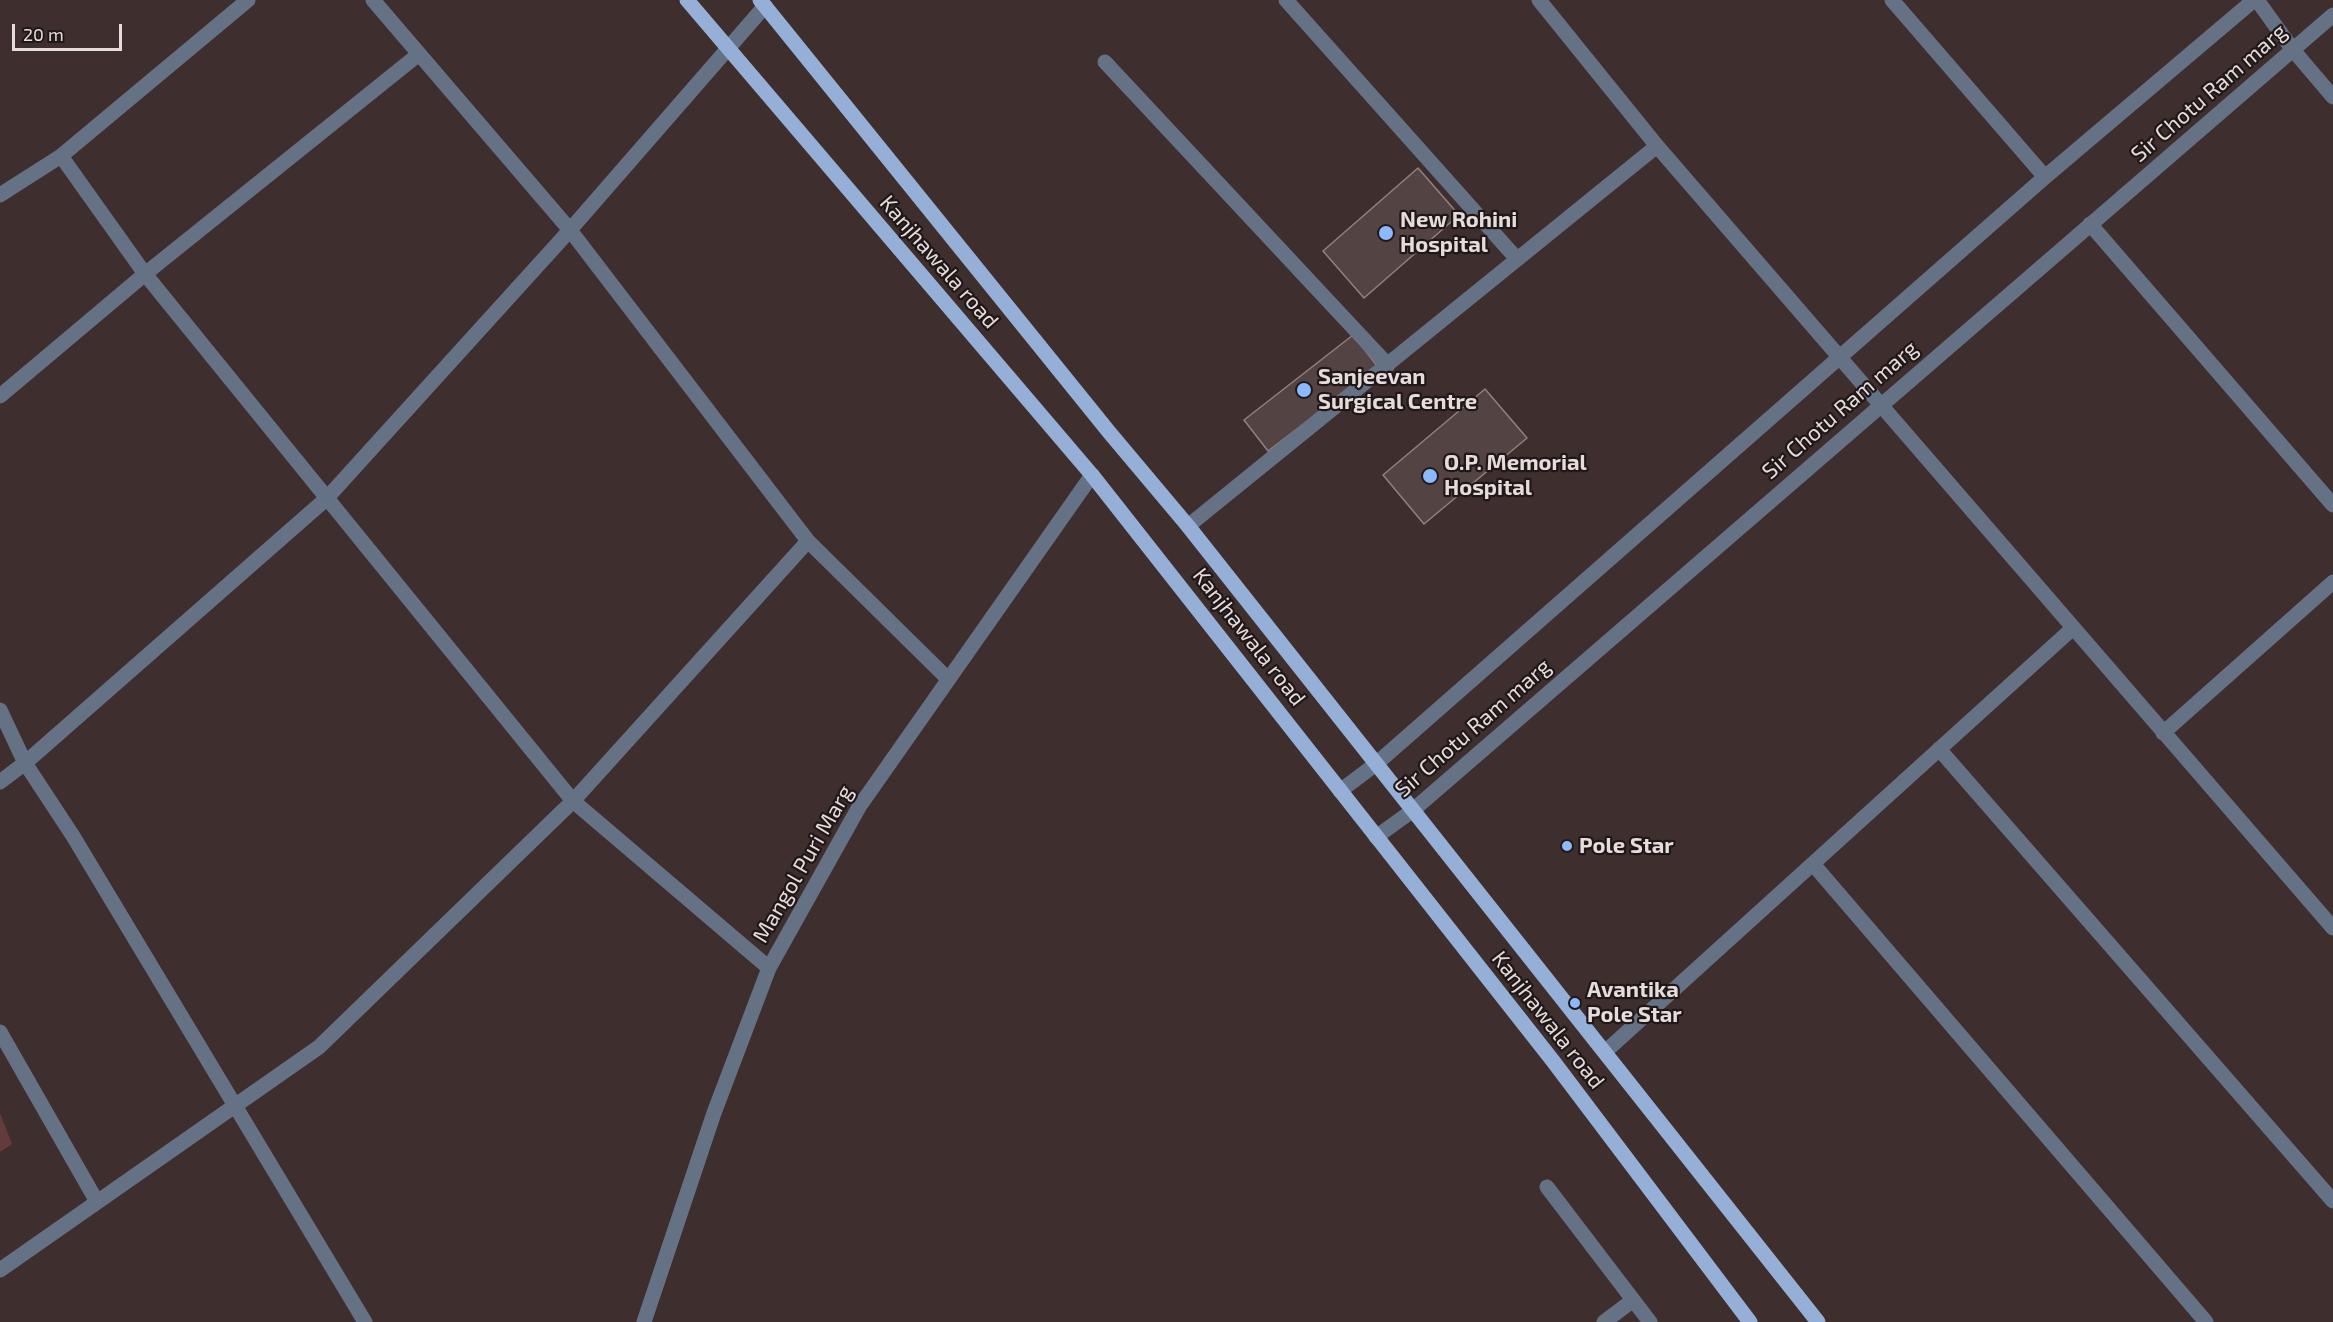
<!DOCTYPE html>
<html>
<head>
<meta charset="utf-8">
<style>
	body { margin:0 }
	#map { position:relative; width:2333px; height:1322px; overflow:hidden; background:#3e2e2e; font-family:"Exo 2",sans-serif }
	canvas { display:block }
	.scale { position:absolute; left:12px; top:24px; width:110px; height:27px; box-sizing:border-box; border:3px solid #e7dcdc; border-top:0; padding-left:8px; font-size:18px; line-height:21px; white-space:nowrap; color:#e7dcdc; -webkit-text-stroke:4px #201818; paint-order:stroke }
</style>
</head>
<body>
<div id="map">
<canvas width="2333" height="1322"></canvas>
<div class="scale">20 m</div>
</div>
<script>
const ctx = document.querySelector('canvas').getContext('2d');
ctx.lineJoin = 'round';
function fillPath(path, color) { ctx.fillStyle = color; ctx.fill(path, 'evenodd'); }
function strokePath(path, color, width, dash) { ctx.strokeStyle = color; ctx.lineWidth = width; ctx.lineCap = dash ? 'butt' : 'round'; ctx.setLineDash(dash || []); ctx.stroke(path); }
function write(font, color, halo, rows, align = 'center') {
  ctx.font = font + ' "Exo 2",sans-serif'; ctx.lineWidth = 4.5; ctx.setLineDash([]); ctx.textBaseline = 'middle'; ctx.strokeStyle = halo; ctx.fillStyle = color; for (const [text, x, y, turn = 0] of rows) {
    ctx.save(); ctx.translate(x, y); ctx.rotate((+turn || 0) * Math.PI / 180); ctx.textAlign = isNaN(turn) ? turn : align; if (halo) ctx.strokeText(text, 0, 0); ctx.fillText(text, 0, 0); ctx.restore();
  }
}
fillPath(new Path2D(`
	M0,1113L12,1144L0,1152Z`), '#643b3c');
const building = new Path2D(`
	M1418,168L1459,215L1364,298L1323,251Z
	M1353,335L1378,367L1268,451L1244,420Z
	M1485,389L1527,438L1424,524L1383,475Z`);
fillPath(building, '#544343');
strokePath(building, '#93807f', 1.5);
strokePath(new Path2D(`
	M373,0L570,230L808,541L948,679
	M1286,0L1517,259
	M1539,0L1657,146L2333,928
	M1892,0L2045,177
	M2257,0L2293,50L2333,97
	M1105,62L1388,365
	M61,156L145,274L573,801L769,968
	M0,195L61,156L248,0
	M2090,224L2333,505
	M0,396L145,274L419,54
	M1188,526L1657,146
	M0,710L25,763L73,836L365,1322
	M2163,733L2333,582
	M1939,749L2333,1201
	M0,782L25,763L326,499L570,230L765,6
	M1340,791L1376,764L2045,177L2254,0
	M1376,837L1412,811L2333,15
	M1813,864L2206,1322
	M0,1032L96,1200
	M1606,1051L2073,628
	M1547,1187L1650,1322
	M0,1270L319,1047L573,801L808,541
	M644,1322L714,1113L769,968L859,807L1092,475
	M1604,1322L1632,1301`), '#657285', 15);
strokePath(new Path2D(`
	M687,0L1092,475L1553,1061L1750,1322
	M760,0L1109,432L1188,526L1818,1322`), '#95afd6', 15);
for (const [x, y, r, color] of [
	[1386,233,8,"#8cb9fc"],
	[1304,390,8,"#8cb9fc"],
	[1430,476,8,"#8cb9fc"],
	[1567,846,6,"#8cb9fc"],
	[1575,1003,6,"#8cb9fc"]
]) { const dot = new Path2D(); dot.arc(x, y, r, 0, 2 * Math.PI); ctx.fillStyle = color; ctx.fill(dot); strokePath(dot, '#201818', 2); }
write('22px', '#e7dcdc', '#201818', [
	["Sir Chotu Ram marg",2209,93,-41],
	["Kanjhawala road",939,262,49],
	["Sir Chotu Ram marg",1840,410,-41],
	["Kanjhawala road",1249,637,52],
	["Sir Chotu Ram marg",1473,728,-41],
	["Mangol Puri Marg",803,864,-60],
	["Kanjhawala road",1548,1020,52]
]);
write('bold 22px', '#e7dcdc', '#201818', [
	["New Rohini",1400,220],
	["Hospital",1400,245],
	["Sanjeevan",1318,377],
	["Surgical Centre",1318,402],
	["O.P. Memorial",1444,463],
	["Hospital",1444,488],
	["Pole Star",1579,846],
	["Avantika",1587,990],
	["Pole Star",1587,1015]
], 'left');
</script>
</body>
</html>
